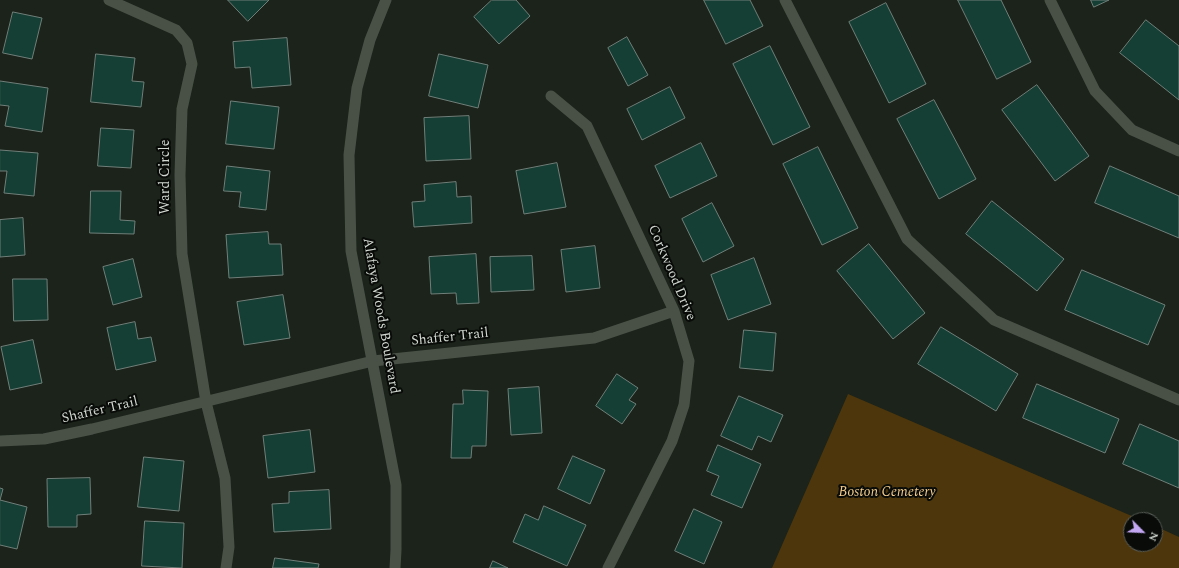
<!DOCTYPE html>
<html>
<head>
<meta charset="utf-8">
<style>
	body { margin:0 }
	#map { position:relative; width:1179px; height:568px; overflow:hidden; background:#1b231a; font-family:Spectral,serif }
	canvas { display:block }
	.north { position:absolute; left:1123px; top:512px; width:40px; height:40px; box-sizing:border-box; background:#080b08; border:1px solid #595d58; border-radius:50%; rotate:114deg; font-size:11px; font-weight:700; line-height:16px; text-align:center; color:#d2d7d1 }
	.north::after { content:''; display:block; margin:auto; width:14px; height:18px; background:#c3a7f2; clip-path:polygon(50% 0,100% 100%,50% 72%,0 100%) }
</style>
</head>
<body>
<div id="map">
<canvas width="1179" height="568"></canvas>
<div class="north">N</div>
</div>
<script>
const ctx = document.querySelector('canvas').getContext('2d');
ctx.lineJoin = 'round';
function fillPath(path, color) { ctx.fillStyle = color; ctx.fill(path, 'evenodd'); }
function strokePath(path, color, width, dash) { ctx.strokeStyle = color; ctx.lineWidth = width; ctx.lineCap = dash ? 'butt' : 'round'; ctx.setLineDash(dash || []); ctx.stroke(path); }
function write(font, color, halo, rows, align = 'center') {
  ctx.font = font + ' Spectral,serif'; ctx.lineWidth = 4; ctx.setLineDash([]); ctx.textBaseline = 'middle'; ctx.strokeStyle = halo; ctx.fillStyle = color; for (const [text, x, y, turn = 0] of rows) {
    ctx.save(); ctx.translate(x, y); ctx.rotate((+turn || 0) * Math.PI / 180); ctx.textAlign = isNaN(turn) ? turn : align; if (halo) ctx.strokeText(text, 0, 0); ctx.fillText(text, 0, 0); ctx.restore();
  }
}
fillPath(new Path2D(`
	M848,394L1141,520H1131V544H1155V526L1179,537V568H772Z`), '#4d360c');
const building = new Path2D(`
	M228,0H269L248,21Z
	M492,0H516L530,16L499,44L474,17Z
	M704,0H750L763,26L726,44Z
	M958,0H1001L1031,62L997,79Z
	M1091,0H1109L1094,7Z
	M886,3L926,84L889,103L849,22Z
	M13,12L42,18L32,59L3,53Z
	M1146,20L1179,46V100L1120,53Z
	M627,37L648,75L628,86L608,48Z
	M287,38L291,85L252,88L250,67L235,68L233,42Z
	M770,46L810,127L773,145L733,64Z
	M96,54L135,58L132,81L144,82L141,107L91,102Z
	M439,54L488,65L478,108L429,96Z
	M0,81L48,88L42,132L5,126L9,106L0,105Z
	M1037,85L1089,156L1055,181L1002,110Z
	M670,87L685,118L642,140L627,109Z
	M934,100L976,179L939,199L897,119Z
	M231,101L279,107L274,149L226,144Z
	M469,116L471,159L426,161L424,118Z
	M101,128L134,130L131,168L98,166Z
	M701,143L717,176L670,198L655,166Z
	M818,147L858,228L822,245L783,164Z
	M0,150L38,153L34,196L4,193L7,171H0Z
	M557,163L566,207L524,214L516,171Z
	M227,166L270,171L266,210L239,207L241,192L224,191Z
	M1110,166L1179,196V238L1095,203Z
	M456,182L457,197L471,196L472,223L414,227L412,202L425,201L424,185Z
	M91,191H121L120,220L135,221L134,234L90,233Z
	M992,201L1064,259L1037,291L966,234Z
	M712,203L734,246L703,262L682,219Z
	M23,218L25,255L0,257V220Z
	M268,232L269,244H281L283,275L229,278L226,235Z
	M869,244L925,313L893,339L837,271Z
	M595,246L600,288L566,292L561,250Z
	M476,254L479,303L457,304L456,293L431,294L429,257Z
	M532,256L534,290L491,292L490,257Z
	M754,258L771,304L728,320L711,275Z
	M133,259L142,297L113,305L103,267Z
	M1082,270L1165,305L1148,345L1065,310Z
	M13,279H47L48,320L14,321Z
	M283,295L290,338L244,345L237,302Z
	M135,322L138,339L151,337L156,361L116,370L107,328Z
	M941,327L1018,374L996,411L918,364Z
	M744,330L776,333L773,371L740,368Z
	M33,340L42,383L10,390L1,347Z
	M617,374L638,388L629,400L636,404L622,424L596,406Z
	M1037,384L1119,419L1105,453L1023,418Z
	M539,387L542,433L511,435L508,389Z
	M463,390L488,391L486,446H472L471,458H451L453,404H463Z
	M739,396L783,415L771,442L758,436L752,450L721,436Z
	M1140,424L1179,441V488L1123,464Z
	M310,430L315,472L268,478L263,436Z
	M718,445L761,464L742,508L711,495L719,476L707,471Z
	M573,456L605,470L590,504L558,489Z
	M144,457L184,461L179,511L138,507Z
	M90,478L91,514L77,515V527H48L47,479Z
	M0,488L3,489L0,500L27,507L17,549L0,545Z
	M329,490L331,529L274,532L272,504L289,503V492Z
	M544,506L586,525L567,566L513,542L525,514L538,520Z
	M694,509L722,522L704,564L675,551Z
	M145,521L184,523L182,568L142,566Z
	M275,558L319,564L318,568H273Z
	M493,561L508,568H490Z`);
fillPath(building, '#153f34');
strokePath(building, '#707f7a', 1);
strokePath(new Path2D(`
	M109,0L176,30L187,43L192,64L182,109L180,175L182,254L206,402L225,478L229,547L226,568
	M785,0L907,239L994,320L1179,400
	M1050,0L1095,91L1132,130L1179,151
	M551,96L587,126L674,311L689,361L684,405L672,441L608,568
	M0,441L44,439L92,429L373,361L594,338L674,311`), '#495147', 11);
strokePath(new Path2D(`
	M386,0L370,40L357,88L349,155L351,251L396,485V550L395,568`), '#495147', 11);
write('14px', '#d2d7d1', '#080b08', [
	["Ward Circle",166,177,-90],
	["Corkwood Drive",671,273,67],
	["Alafaya Woods Boulevard",380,316,80],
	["Shaffer Trail",450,338,-6],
	["Shaffer Trail",100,411,-13]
]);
write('italic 14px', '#f5cc8c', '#080b08', [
	["Boston Cemetery",887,493]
]);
</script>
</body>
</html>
